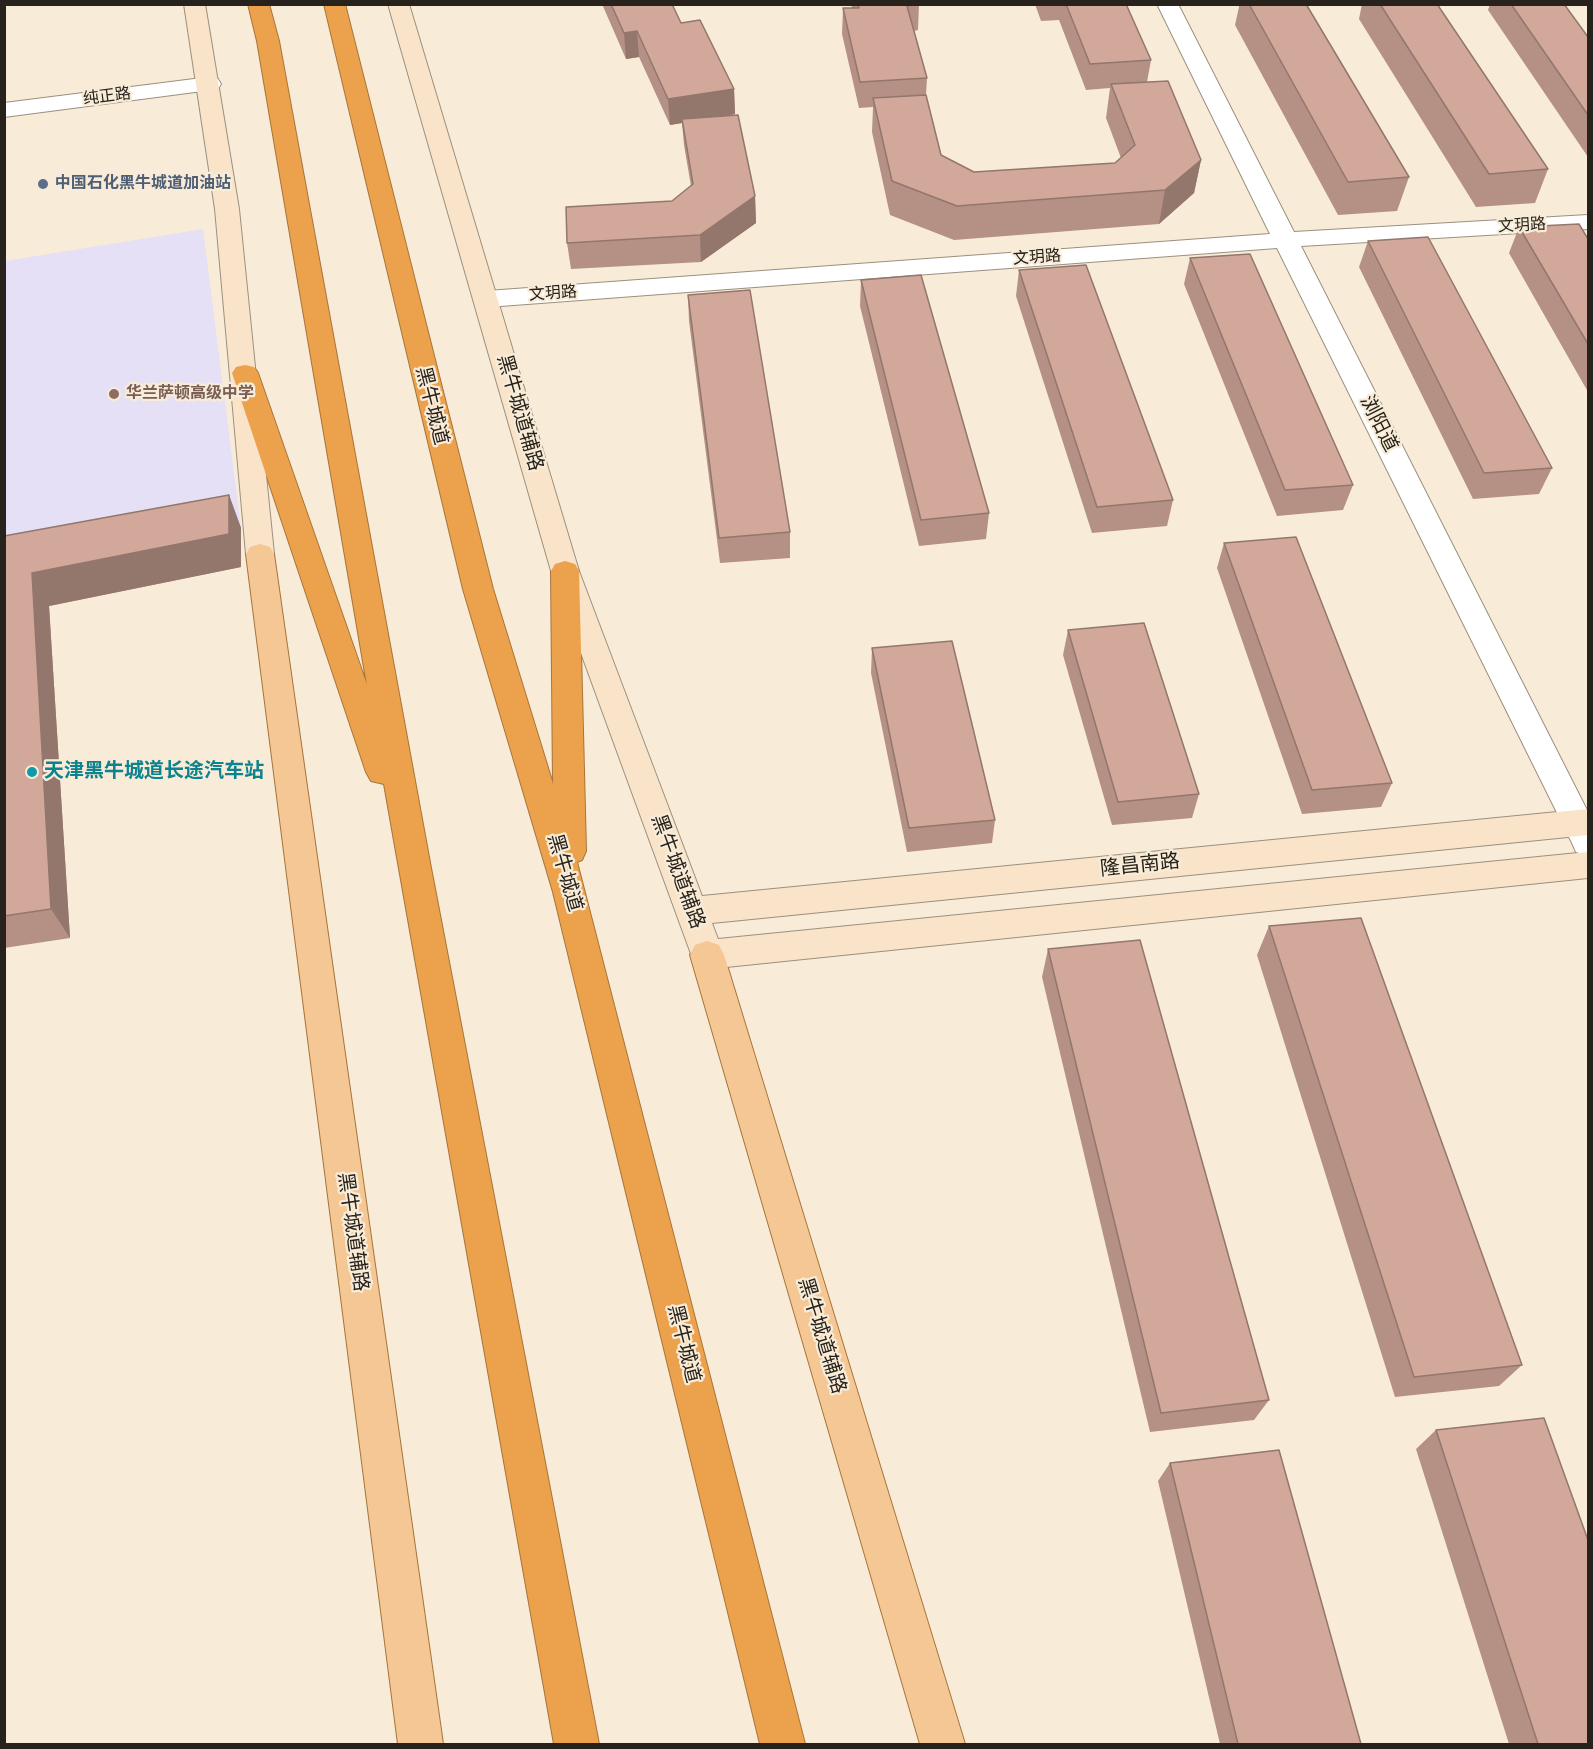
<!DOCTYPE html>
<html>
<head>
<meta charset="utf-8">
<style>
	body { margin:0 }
	#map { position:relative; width:1593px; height:1749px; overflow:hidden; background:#f8ecd8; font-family:"Sofia Sans Condensed",sans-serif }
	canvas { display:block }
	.frame { position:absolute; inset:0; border:6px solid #27221b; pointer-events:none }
</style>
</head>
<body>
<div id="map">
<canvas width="1593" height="1749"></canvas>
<div class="frame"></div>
</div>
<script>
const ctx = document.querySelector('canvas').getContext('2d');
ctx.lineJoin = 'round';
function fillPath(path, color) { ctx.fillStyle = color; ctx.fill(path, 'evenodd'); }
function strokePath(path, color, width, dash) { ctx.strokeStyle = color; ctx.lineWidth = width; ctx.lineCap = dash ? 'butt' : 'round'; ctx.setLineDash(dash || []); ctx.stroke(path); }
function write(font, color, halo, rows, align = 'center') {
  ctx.font = font + ' "Sofia Sans Condensed","Noto Sans SC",sans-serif'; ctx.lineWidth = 4.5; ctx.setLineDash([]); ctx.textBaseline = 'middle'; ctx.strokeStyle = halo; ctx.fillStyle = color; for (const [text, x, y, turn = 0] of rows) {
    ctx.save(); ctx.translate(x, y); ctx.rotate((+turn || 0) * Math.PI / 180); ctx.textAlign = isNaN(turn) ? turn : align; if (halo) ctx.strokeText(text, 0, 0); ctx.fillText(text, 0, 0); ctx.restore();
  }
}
fillPath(new Path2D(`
	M203,229L241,528L5,572V261Z`), '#e5e0f5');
const street = new Path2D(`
	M1157,4H1178L1294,232L1588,215V229L1301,246L1588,812V856L1576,852L1572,843L1277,248L487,307L478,304L475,299L478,294L487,291L1270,234Z
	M210,77L218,79L221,84L218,89L4,117V103Z`);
const secondary = new Path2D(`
	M184,4H205L239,209L274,554L270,561L260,564L250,561L246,554L215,209Z
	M388,4H409L579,571L702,896L1588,809V835L712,923L718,939L1588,852V878L707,969L695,965L551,571Z`);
const primary = new Path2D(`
	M260,544L270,547L274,554L443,1744H398L246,554L250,547Z
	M707,941L719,945L724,955L965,1744H920L690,955L695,945Z`);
const highway = new Path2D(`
	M248,4H269L279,41L431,868L599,1744H554L384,784L371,781L366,772L232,373L236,367L245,365L254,367L258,373L367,685L257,41Z
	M324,4H345L493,589L553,784L551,571L555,564L565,561L575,564L579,571L586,851L582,860L577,862L805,1744H760L553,892L463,589Z`);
strokePath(street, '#9b907e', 2);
strokePath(secondary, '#9b907e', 2);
strokePath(primary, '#a7753b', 2);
strokePath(highway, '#a7753b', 2);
fillPath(street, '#fff');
fillPath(secondary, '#f9e3c9');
fillPath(primary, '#f4c794');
fillPath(highway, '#eca24c');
fillPath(new Path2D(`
	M602,4H672L681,23L734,89L735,114L728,116L755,196L756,223L701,262L571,269L567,243L672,201L691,186L684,145L682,123L670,125L639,57L626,59Z
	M851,4H919L918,30L914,31L927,78L926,95L941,155L974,172L1115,163L1121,158L1106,118L1110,88L1086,90L1059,20L1041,21L1035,4H1126L1151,60L1147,82L1201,160L1194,193L1159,224L954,240L890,215L872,132L873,107L859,108L842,34L843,8H852Z
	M1238,4H1306L1409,177L1397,211L1338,215L1235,25L1239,7Z
	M1362,4H1437L1548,169L1535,203L1476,207L1359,19Z
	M1490,4H1564L1588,37V157L1488,10Z
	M1519,227L1588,239V392L1509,253Z
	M1368,241L1552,468L1539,494L1473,499L1359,267Z
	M1190,258L1353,485L1343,510L1277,516L1184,284Z
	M1019,270L1173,500L1167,526L1092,533L1016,296Z
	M861,280L989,513L986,539L919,546L860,306Z
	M688,295L790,532V558L720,563L689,321Z
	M229,495L241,528V567L49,606L70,938L4,948V536Z
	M1224,543L1392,783L1381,807L1302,814L1217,568Z
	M1068,630L1199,794L1192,818L1112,825L1063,655Z
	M872,648L995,820L992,843L907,852L871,673Z
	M1269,926L1522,1365L1499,1386L1395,1397L1257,955Z
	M1048,949L1269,1400L1254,1420L1150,1432L1042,977Z
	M1436,1430L1588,1744H1509L1416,1449Z
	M1170,1463L1361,1744H1220L1158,1481Z`), '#b59085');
fillPath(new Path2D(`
	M637,31L639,57L626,59L624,33Z
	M734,89L735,114L670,125L668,99Z
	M1201,160L1194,193L1159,224L1165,190Z
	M755,196L756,223L701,262L700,235Z
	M229,495L241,528V567L49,606L70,938L51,909L32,573Z`), '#93766c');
const building = new Path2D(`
	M611,4H672L681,23L700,20L734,89L668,99L637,31L624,33Z
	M858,4H919L907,6L927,78L860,82L843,8H859Z
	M1066,4H1126L1151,60L1090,64Z
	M1249,4H1306L1409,177L1348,182Z
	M1380,4H1437L1548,169L1489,174Z
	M1511,4H1564L1588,37V115Z
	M1168,81L1201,160L1165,190L957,206L892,181L873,98L926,95L941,155L974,172L1115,163L1135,145L1111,84Z
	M738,115L755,196L700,235L567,243L566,207L672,201L693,184L682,119Z
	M1579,224L1588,239V344L1519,227Z
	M1428,237L1552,468L1484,473L1368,241Z
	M1250,254L1353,485L1285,490L1190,258Z
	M1086,265L1173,500L1097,507L1019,270Z
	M921,275L989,513L921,520L861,280Z
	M750,290L790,532L719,538L688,295Z
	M229,495V534L32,573L51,909L4,916V536Z
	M1296,537L1392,783L1312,790L1224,543Z
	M1144,623L1199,794L1118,802L1068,630Z
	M952,641L995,820L909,828L872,648Z
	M1361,918L1522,1365L1414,1377L1269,926Z
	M1140,940L1269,1400L1161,1413L1048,949Z
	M1544,1418L1588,1540V1744H1538L1436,1430Z
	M1279,1450L1361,1744H1238L1170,1463Z`);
fillPath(building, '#d2a89b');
strokePath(building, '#93766c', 1.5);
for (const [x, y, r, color] of [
	[43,184,6,"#5c6f8a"],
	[114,394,6,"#8d6e63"],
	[32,772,6,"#0f9aa8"]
]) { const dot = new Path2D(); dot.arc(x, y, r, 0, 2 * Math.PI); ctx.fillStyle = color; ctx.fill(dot); strokePath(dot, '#f8ecd8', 2); }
write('16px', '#27221b', '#f8ecd8', [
	["纯正路",107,97,-7],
	["文玥路",1522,226,-3],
	["文玥路",1037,258,-4],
	["文玥路",553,294,-4]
]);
write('bold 16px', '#4e5e75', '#f8ecd8', [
	["中国石化黑牛城道加油站",55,184]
], 'left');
write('bold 16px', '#785e54', '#f8ecd8', [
	["华兰萨顿高级中学",126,394]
], 'left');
write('20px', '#27221b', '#f8ecd8', [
	["黑牛城道",431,406,76],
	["黑牛城道辅路",519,413,74],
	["浏阳道",1378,424,63],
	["隆昌南路",1140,866,-6],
	["黑牛城道辅路",677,872,70],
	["黑牛城道",564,873,74],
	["黑牛城道辅路",352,1232,82],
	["黑牛城道辅路",821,1336,73],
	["黑牛城道",683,1344,76]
]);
write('bold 20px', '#0d838f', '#f8ecd8', [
	["天津黑牛城道长途汽车站",44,772]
], 'left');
</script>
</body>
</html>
